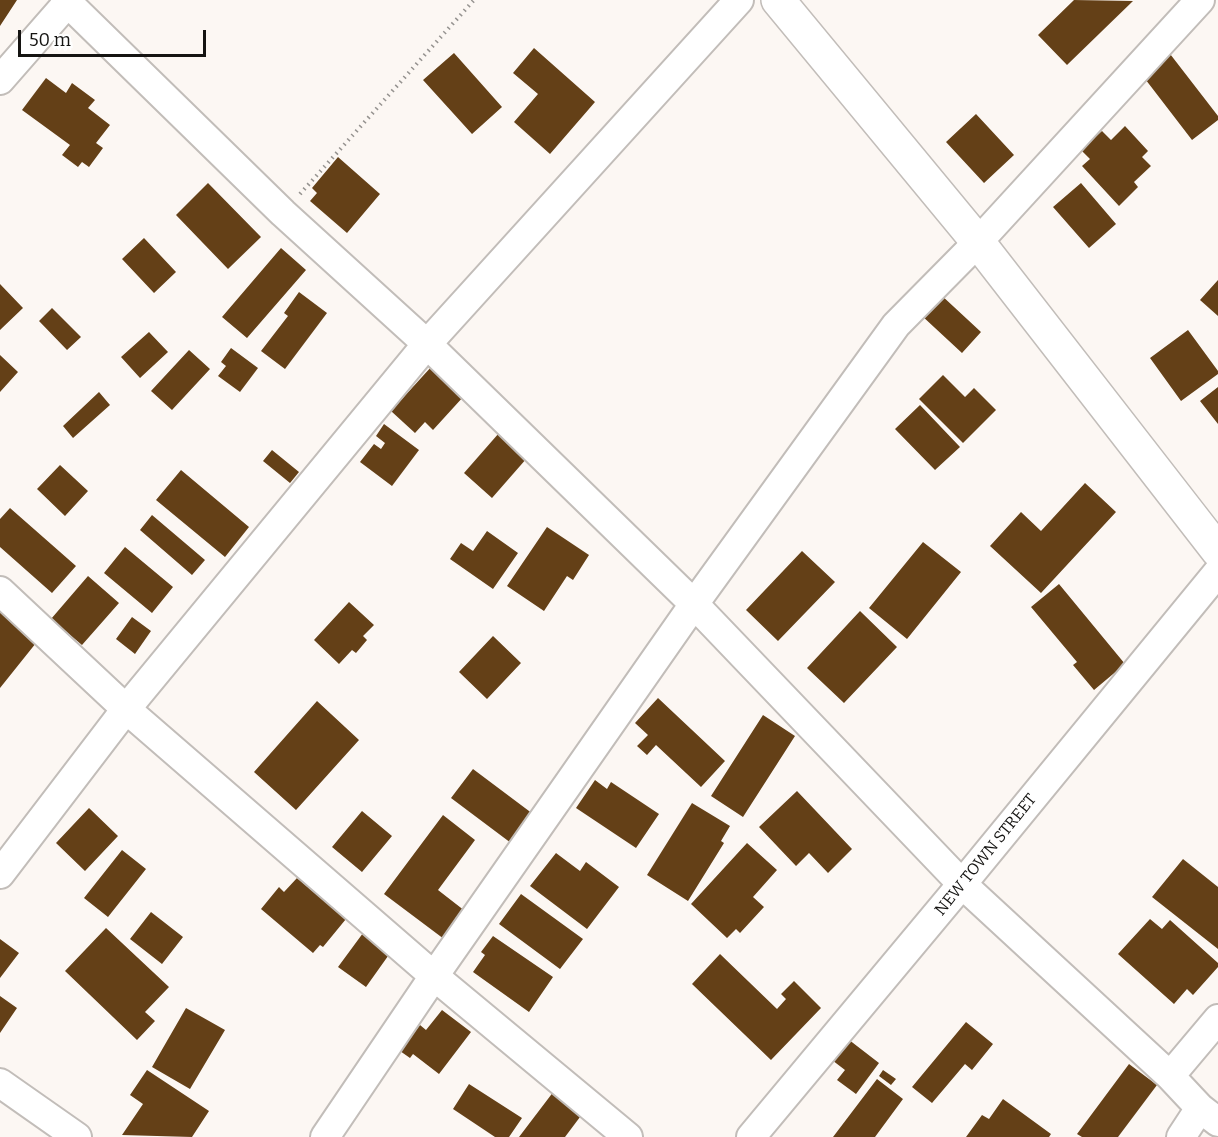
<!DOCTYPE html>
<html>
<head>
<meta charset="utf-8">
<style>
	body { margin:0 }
	#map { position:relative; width:1218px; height:1137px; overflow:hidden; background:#fcf7f3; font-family:Bitter,serif }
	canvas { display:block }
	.scale { position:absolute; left:18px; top:30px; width:188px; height:27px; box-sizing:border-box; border:3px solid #151412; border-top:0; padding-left:8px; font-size:18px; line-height:21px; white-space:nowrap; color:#151412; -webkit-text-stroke:4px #fff; paint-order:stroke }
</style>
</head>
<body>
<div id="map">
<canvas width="1218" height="1137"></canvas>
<div class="scale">50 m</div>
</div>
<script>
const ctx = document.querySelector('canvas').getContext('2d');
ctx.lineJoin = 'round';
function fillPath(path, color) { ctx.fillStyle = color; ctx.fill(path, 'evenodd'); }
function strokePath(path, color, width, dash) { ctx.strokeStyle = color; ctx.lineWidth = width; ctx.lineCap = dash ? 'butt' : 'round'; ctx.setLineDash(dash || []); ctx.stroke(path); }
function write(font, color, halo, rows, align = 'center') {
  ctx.font = font + ' Bitter,serif'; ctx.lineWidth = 6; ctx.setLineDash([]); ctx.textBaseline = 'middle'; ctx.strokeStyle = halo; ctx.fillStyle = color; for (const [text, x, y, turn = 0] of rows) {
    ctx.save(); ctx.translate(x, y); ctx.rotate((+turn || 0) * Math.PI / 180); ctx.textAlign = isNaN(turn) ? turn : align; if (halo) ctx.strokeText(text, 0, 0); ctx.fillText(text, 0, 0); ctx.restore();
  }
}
fillPath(new Path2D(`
	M0,0H17L0,26Z
	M1074,0L1133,1L1067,65L1038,35Z
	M534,48L595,102L550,154L514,122L538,94L513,73Z
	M1167,50L1218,116V120L1192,140L1139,71Z
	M454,53L502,107L472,134L423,80Z
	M46,78L66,93L72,83L95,100L88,108L110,125L96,143L103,148L89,167L82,162L78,167L62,155L70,145L22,110Z
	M976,114L1014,155L984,183L946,142Z
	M1125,126L1148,151L1142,157L1151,166L1134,182L1138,187L1119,206L1082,166L1090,159L1081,150L1102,131L1111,140Z
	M338,157L380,194L347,233L310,201L317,193L312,188Z
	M208,183L261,237L228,269L176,215Z
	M1081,183L1116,224L1089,248L1053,207Z
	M144,238L176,272L154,293L122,259Z
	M281,248L306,270L247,338L222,317Z
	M1218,280V316L1200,300Z
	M0,284L23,308L0,330Z
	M299,292L327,313L285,369L261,351L288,316L284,313Z
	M940,294L981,332L962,353L921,315Z
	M52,308L81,337L67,350L39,321Z
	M1188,330L1218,371V374L1181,401L1150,358Z
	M149,332L168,352L140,378L121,357Z
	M231,348L258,368L240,392L218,376L226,366L221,362Z
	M189,350L210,369L172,410L151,391Z
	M0,355L18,372L0,392Z
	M432,366L464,396L433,430L425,422L415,433L391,411Z
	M943,375L965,397L974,388L996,410L963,443L919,399Z
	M1218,387V424L1200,401Z
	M99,392L110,405L73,438L63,426Z
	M920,405L960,447L935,470L895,429Z
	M384,424L419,450L392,486L360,462L374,444L381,449L385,443L376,436Z
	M499,433L527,458L492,498L464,473Z
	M272,450L299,472L290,483L263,461Z
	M60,465L88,491L65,516L37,489Z
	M181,470L249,527L225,557L156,500Z
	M1085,483L1116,512L1041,593L990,546L1021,512L1041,531Z
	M10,508L76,566L52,593L0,547V519Z
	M152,515L205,560L192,575L140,530Z
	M547,527L589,555L573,580L567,576L544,611L507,586Z
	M487,531L518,553L493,589L450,559L461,543L473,551Z
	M923,542L961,572L907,639L869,608Z
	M125,547L173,587L152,613L104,573Z
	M802,551L835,582L778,641L746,610Z
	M88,576L119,603L82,645L51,619Z
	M1059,584L1125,664L1094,690L1073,665L1077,662L1031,607Z
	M349,602L374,625L363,636L367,640L356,653L352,650L339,664L314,640Z
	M0,610L44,633L0,688Z
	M860,611L897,647L844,703L807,668Z
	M132,617L151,631L135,654L116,639Z
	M493,636L521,663L487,699L459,672Z
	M658,698L725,761L701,787L656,745L647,755L637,746L648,735L635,723Z
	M317,701L359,740L296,810L254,772Z
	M763,715L795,736L743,817L711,796Z
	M473,769L533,814L511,843L451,798Z
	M595,780L607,789L611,782L659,814L636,848L576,808Z
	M797,791L852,849L828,873L809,853L796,866L759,827Z
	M692,803L730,826L721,841L724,843L688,901L647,875Z
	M89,808L118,836L85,871L56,843Z
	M362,811L392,836L362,872L332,847Z
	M443,815L475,840L438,890L465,911L444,939L384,894Z
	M747,843L777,870L753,897L764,907L740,933L736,929L727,938L691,904Z
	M122,850L146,869L108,917L84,898Z
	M556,853L580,871L586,862L619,887L587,929L530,886Z
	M1183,859L1218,887V949L1152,897Z
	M297,878L346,919L323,947L320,945L313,953L261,909L279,887L284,892Z
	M521,894L583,939L560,969L499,924Z
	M151,912L183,937L162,964L130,939Z
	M1150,919L1162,929L1170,920L1218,963V967L1193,995L1187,989L1174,1004L1118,954Z
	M106,928L169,987L145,1012L155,1021L137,1040L65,971Z
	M366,929L393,949L366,987L338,967Z
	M493,936L553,977L529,1012L473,972L485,955L481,952Z
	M0,939L19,953L0,978Z
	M720,954L777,1009L786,999L781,994L794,981L821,1008L771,1060L692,984Z
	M0,996L17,1008L0,1033Z
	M186,1008L225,1030L190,1089L152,1067Z
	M442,1010L471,1032L439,1074L413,1054L410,1058L400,1051L420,1025L426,1030Z
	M966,1022L993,1044L972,1070L965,1064L932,1103L912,1087Z
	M844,1036L879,1063L856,1094L837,1080L845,1070L828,1057Z
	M1129,1064L1157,1085L1118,1137H1082L1077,1134Z
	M147,1070L209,1111L192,1137L122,1135L143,1104L130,1095Z
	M883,1070L896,1079L891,1085L879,1076Z
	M877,1079L903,1099L875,1137H833Z
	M469,1084L522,1118L509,1137H495L453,1109Z
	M554,1091L583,1113L565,1137H519Z
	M1003,1099L1051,1134L1049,1137H966L982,1115L989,1119Z`), '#644017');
const street = new Path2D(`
	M65,0L283,213L427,344L694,604L962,884L1170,1076L1200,1108L1218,1122
	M0,80L70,0
	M0,591L126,709L434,976L628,1137
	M0,874L126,709L427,344L739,0
	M1170,1076L1218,1019
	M0,1083L77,1137
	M325,1137L434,976L694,604L896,325L978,242L1200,0
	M751,1137L962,884L1218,572
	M1181,1137L1200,1108`);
const secondary = new Path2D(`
	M778,0L978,242L1218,551`);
strokePath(street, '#c2bdb9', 32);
strokePath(secondary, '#c2bdb9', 36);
strokePath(new Path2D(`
	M300,194L474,0`), '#969390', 4, [1.5, 4.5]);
strokePath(street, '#fff', 28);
strokePath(secondary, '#fff', 33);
write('16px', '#151412', '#fff', [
	["NEW TOWN STREET",986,855,-51]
]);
</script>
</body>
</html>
